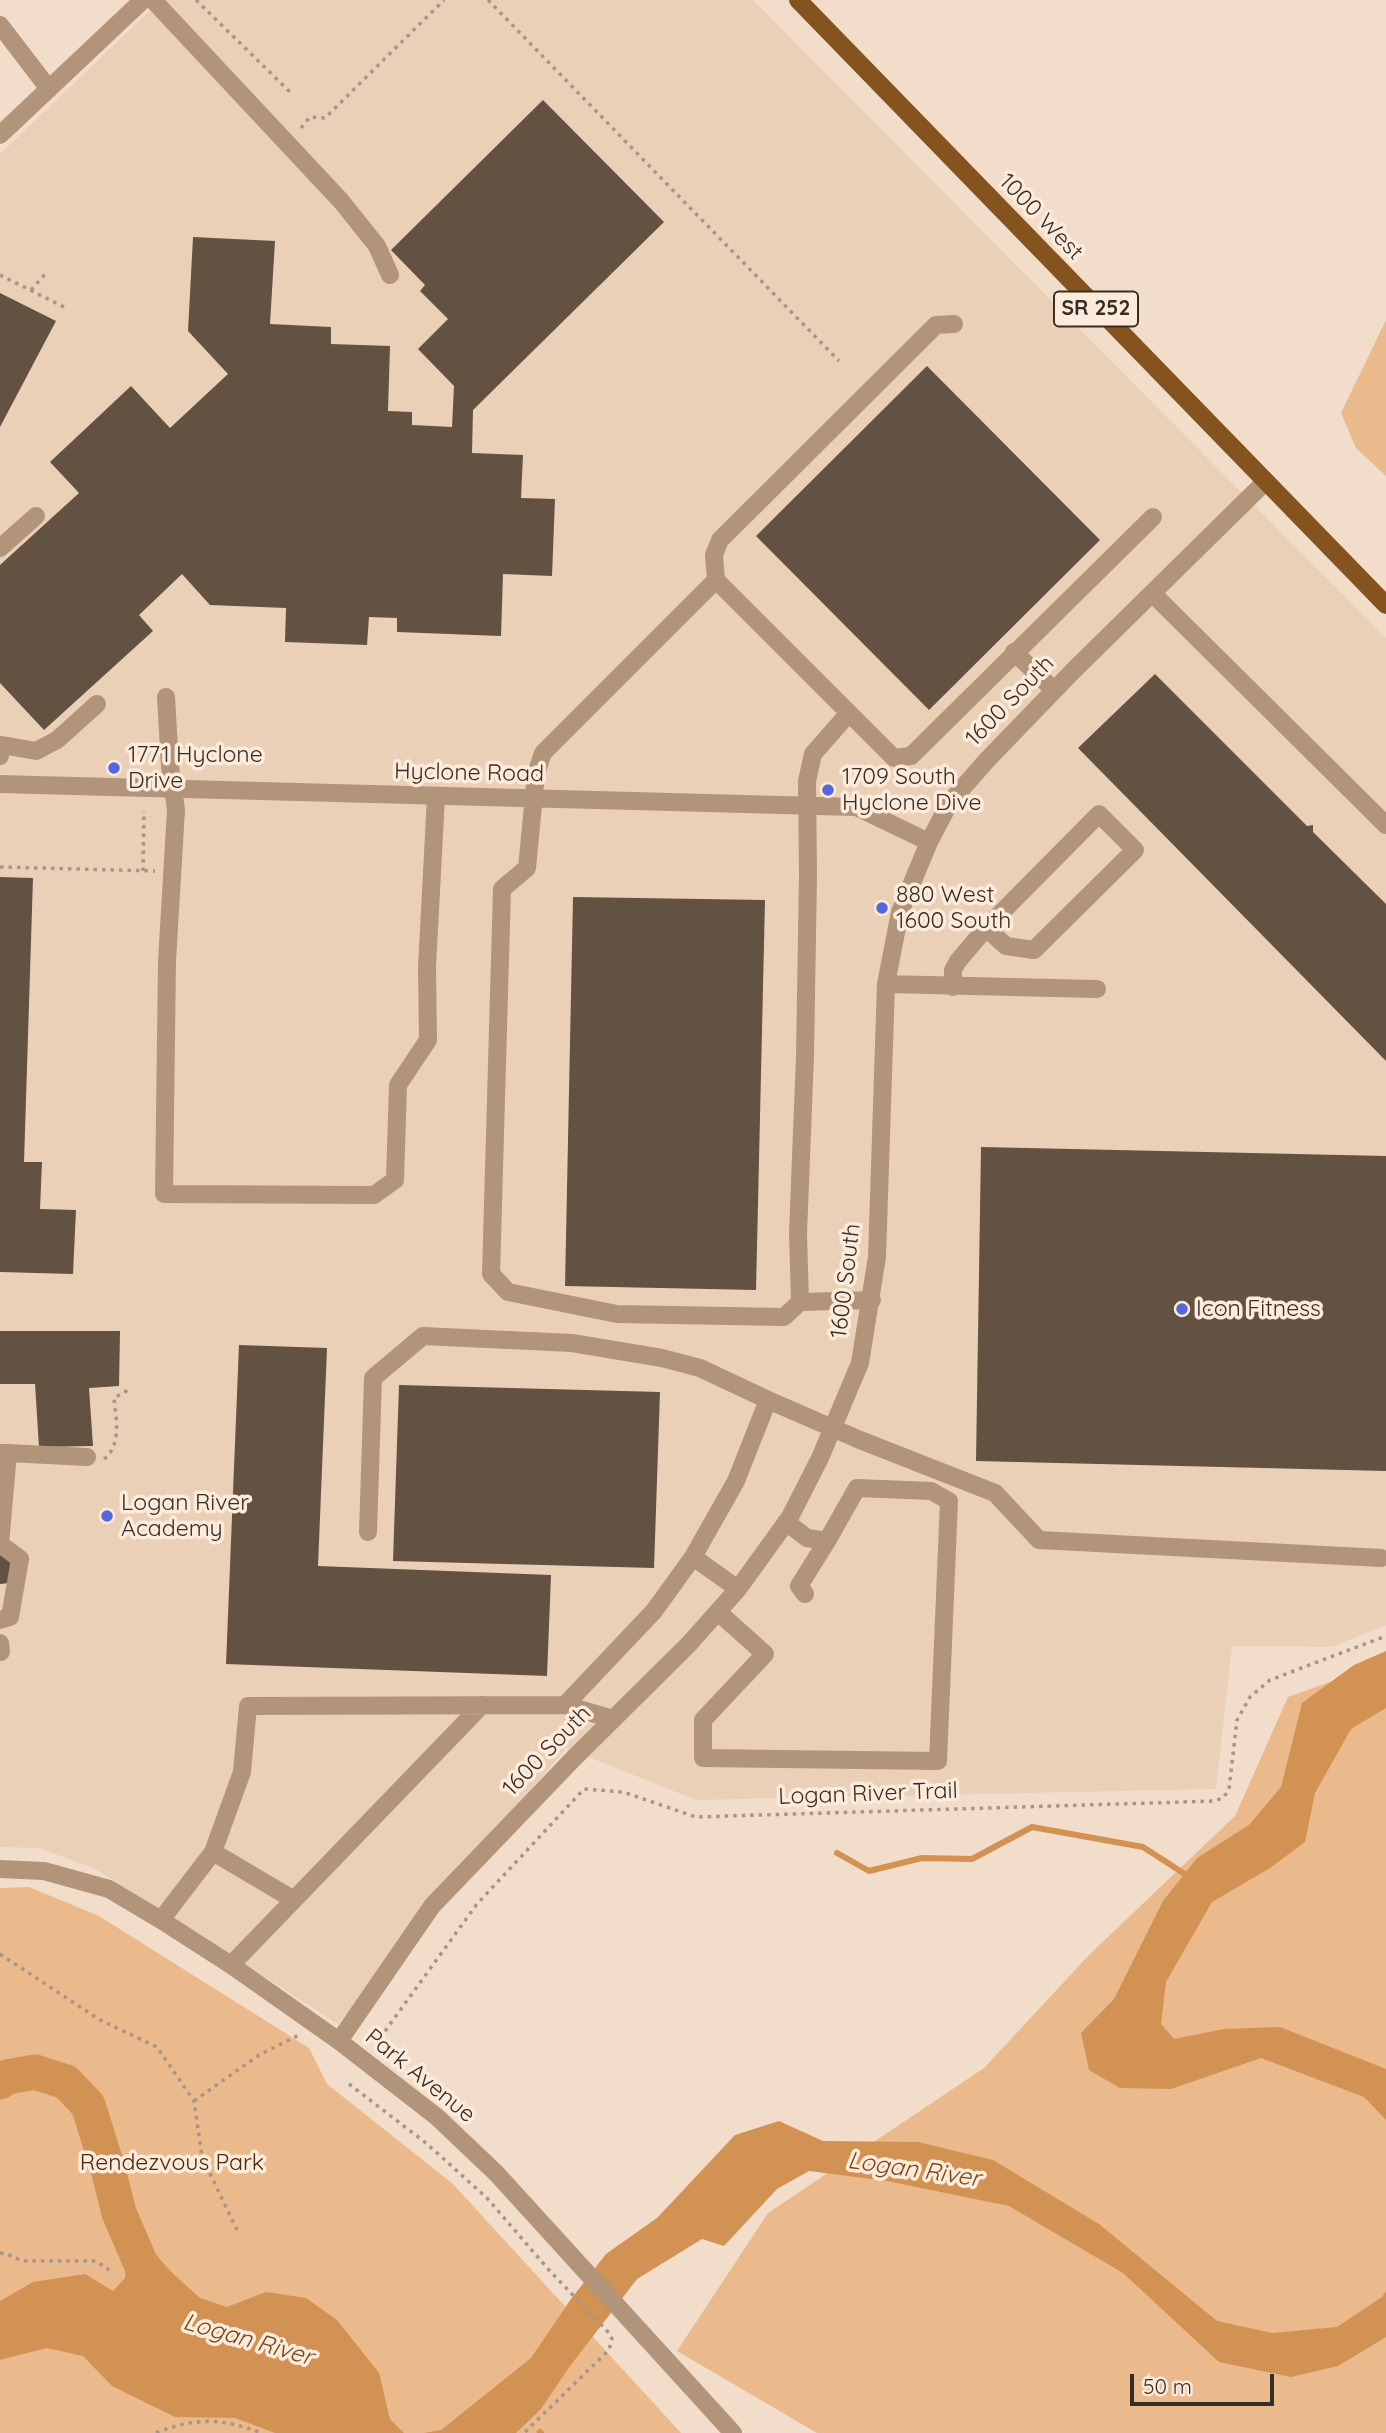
<!DOCTYPE html>
<html>
<head>
<meta charset="utf-8">
<style>
	body { margin:0 }
	#map { position:relative; width:1386px; height:2433px; overflow:hidden; background:#f2ddca; font-family:Quicksand,sans-serif }
	canvas { display:block }
	.scale { position:absolute; left:1130px; top:2374px; width:144px; height:32px; box-sizing:border-box; border:4px solid #362e26; border-top:0; padding-left:9px; font-size:21px; line-height:24px; white-space:nowrap; color:#362e26; -webkit-text-stroke:5px #fcebdb; paint-order:stroke }
</style>
</head>
<body>
<div id="map">
<canvas width="1386" height="2433"></canvas>
<div class="scale">50 m</div>
</div>
<script>
const ctx = document.querySelector('canvas').getContext('2d');
ctx.lineJoin = 'round';
function fillPath(path, color) { ctx.fillStyle = color; ctx.fill(path, 'evenodd'); }
function strokePath(path, color, width, dash) { ctx.strokeStyle = color; ctx.lineWidth = width; ctx.lineCap = dash ? 'butt' : 'round'; ctx.setLineDash(dash || []); ctx.stroke(path); }
function write(font, color, halo, rows, align = 'center') {
  ctx.font = font + ' Quicksand,sans-serif'; ctx.lineWidth = 7; ctx.setLineDash([]); ctx.textBaseline = 'middle'; ctx.strokeStyle = halo; ctx.fillStyle = color; for (const [text, x, y, turn = 0] of rows) {
    ctx.save(); ctx.translate(x, y); ctx.rotate((+turn || 0) * Math.PI / 180); ctx.textAlign = isNaN(turn) ? turn : align; if (halo) ctx.strokeText(text, 0, 0); ctx.fillText(text, 0, 0); ctx.restore();
  }
}
fillPath(new Path2D(`
	M161,0H753L1386,638V1625L1332,1647L1232,1646L1216,1789L696,1800L566,1748L338,2024L94,1868L38,1848L0,1847V154Z`), '#ebd0b8');
fillPath(new Path2D(`
	M1386,320V476L1356,448L1341,413Z
	M1386,1662V2433H817L677,2351L768,2213L984,2068L1090,1954L1235,1816L1288,1697Z
	M29,1887L99,1916L309,2048L327,2084L453,2184L681,2433H0V1888Z`), '#eab98c');
fillPath(new Path2D(`
	M1386,1651V1708L1351,1729L1315,1793L1305,1842L1270,1868L1212,1902L1166,1982L1161,2024L1174,2039L1224,2029L1280,2027L1386,2069V2120L1364,2097L1261,2058L1171,2089L1120,2088L1089,2070L1081,2033L1114,1999L1163,1901L1197,1858L1249,1825L1281,1787L1302,1703L1354,1665Z
	M779,2121L823,2141L918,2142L993,2160L1099,2224L1217,2321L1272,2333L1337,2327L1382,2297L1386,2291V2337L1338,2366L1291,2377L1219,2362L1123,2273L1009,2206L887,2181L809,2171L777,2189L724,2246L702,2239L637,2279L570,2366L541,2409L516,2433H424L441,2430L531,2358L571,2299L606,2254L657,2218L735,2135Z
	M149,2252L200,2298L227,2307L266,2292L306,2298L337,2320L379,2373L390,2419L404,2433H275L235,2418L175,2417L112,2386L83,2356L47,2348L0,2360V2301L33,2282L85,2274L113,2291L125,2278L127,2259Z`), '#d29253');
strokePath(new Path2D(`
	M837,1853L869,1871L922,1858L972,1859L1032,1827L1143,1847L1191,1878
	M540,2432L541,2433`), '#d29253', 6);
strokePath(new Path2D(`
	M0,2082L7,2077L35,2072L66,2082L88,2105L108,2169L119,2213L141,2264L166,2293`), '#d29253', 35);
fillPath(new Path2D(`
	M543,100L664,222L473,410L472,453L523,455L521,498L555,499L552,576L503,574L501,636L397,632V618L369,617L367,645L285,642L286,608L210,605L182,574L139,615L153,631L44,730L0,683V565L79,493L50,462L131,386L170,428L228,374L188,331L193,237L275,241L270,324L331,327V344L390,346L388,411L412,412V425L452,427L454,386L418,349L448,319L420,291L425,285L391,250Z
	M0,293L56,321L0,427Z
	M927,366L1100,540L929,710L756,536Z
	M1155,674L1307,826L1313,825V832L1386,904V1061L1078,748Z
	M0,877L33,878L24,1162H42L40,1209L76,1210L73,1274L0,1272Z
	M573,897L765,900L756,1290L565,1286Z
	M981,1147L1386,1156V1471L976,1461Z
	M0,1331H120L119,1386L89,1388L93,1446L39,1447L35,1384H0Z
	M239,1345L327,1348L318,1566L551,1575L547,1676L226,1664Z
	M399,1385L660,1392L654,1568L393,1561Z
	M0,1555L11,1556L10,1583L0,1584Z`), '#635141');
strokePath(new Path2D(`
	M196,0L291,93
	M488,0L839,361
	M301,128L310,117L325,118L444,0
	M0,275L68,309
	M31,290L48,271
	M0,867L155,871
	M143,871L144,811
	M104,1459C122,1445 116,1419 114,1398L130,1389
	M0,1954L100,2020L157,2047L194,2101L202,2157L237,2230
	M380,2038L477,1904L584,1789L623,1792L696,1817L1215,1801L1224,1797L1229,1789L1237,1720L1250,1697L1270,1680L1386,1636
	M349,2084L426,2143L487,2198L549,2270L609,2333L612,2339L609,2350L524,2433
	M194,2101L259,2055L299,2035
	M0,2253L7,2254L22,2261H96L109,2270
	M156,2433C196,2417 221,2418 262,2433`), '#a69688', 3.5, [3.5, 5]);
strokePath(new Path2D(`
	M153,0L341,201L377,246L390,275
	M0,25L49,89
	M0,135L143,0
	M0,548L36,516
	M716,580L894,758L911,756L1153,517
	M1153,594L1386,825
	M1014,652L1054,690
	M166,697L170,766L176,810L167,961L164,1194L374,1195L395,1180L398,1085L428,1040L427,967L436,797
	M0,756L2,745L36,751L57,740L97,704
	M0,784L856,807L929,842
	M886,984L1097,989
	M953,987V970L958,961L986,928L1099,814L1135,850L1034,950L1006,946L986,928
	M872,1300L800,1302L784,1317L617,1314L508,1292L491,1274L502,889L527,868L536,774L543,753L716,580L714,555L720,540L936,325L954,324
	M800,1302L798,1234L805,1056L808,874L807,781L813,754L849,713
	M0,1453H8L0,1544L20,1559L10,1617L0,1620
	M8,1453L87,1457
	M368,1532L373,1378L423,1336L572,1343L662,1358L700,1368L768,1400L860,1440L995,1493L1039,1540L1381,1558
	M693,1557L738,1589
	M805,1594L799,1586L827,1541
	M718,1612L765,1654L703,1720V1758L938,1761L949,1501L931,1491L857,1488L827,1541L807,1538L786,1522
	M0,1643L1,1652
	M565,1705L654,1611L693,1557L736,1481L768,1400
	M213,1852L294,1900
	M0,1869L44,1871L109,1889L161,1920L231,1965L339,2041L437,2117L496,2173L733,2433
	M161,1920L213,1852L242,1772L248,1706L565,1705L613,1719
	M231,1965L482,1705
	M339,2041L432,1906L574,1758L688,1645L738,1589L790,1517L820,1458L860,1363L877,1257L886,984L900,912L929,842L950,802L988,759L1073,671L1265,482`), '#b1947a', 18);
strokePath(new Path2D(`
	M798,0L1386,605`), '#85531d', 18);
for (const [x, y, r, color] of [
	[114,768,7,"#5766dd"],
	[828,790,7,"#5766dd"],
	[882,908,7,"#5766dd"],
	[1182,1309,7,"#5766dd"],
	[107,1516,7,"#5766dd"]
]) { const dot = new Path2D(); dot.arc(x, y, r, 0, 2 * Math.PI); ctx.fillStyle = color; ctx.fill(dot); strokePath(dot, '#fcebdb', 2.5); }
for (const [x, y, w] of [
	[1096,309,84]
]) { const box = new Path2D(); box.roundRect(x - w / 2, y - 17.5, w, 35, 5); ctx.fillStyle = '#fcebdb'; ctx.fill(box); strokePath(box, '#362e26', 2); }
write('bold 21px', '#362e26', null, [
	["SR 252",1096,309]
]);
write('23px', '#362e26', '#fcebdb', [
	["1000 West",1041,217,46],
	["1600 South",1010,701,-46],
	["Hyclone Road",469,773,1],
	["1600 South",846,1281,-83],
	["1600 South",547,1751,-46],
	["Logan River Trail",868,1794,-2],
	["Park Avenue",420,2076,39]
]);
write('23px', '#362e26', '#fcebdb', [
	["1771 Hyclone",128,755],
	["Drive",128,781],
	["1709 South",842,777],
	["Hyclone Dive",842,803],
	["880 West",896,895],
	["1600 South",896,921],
	["Icon Fitness",1196,1309],
	["Logan River",121,1503],
	["Academy",121,1529]
], 'left');
write('23px', '#452a0f', '#fcebdb', [
	["Rendezvous Park",172,2163]
]);
write('italic 24px', '#75491b', '#fcebdb', [
	["Logan River",914,2170,8],
	["Logan River",248,2340,16]
]);
</script>
</body>
</html>
